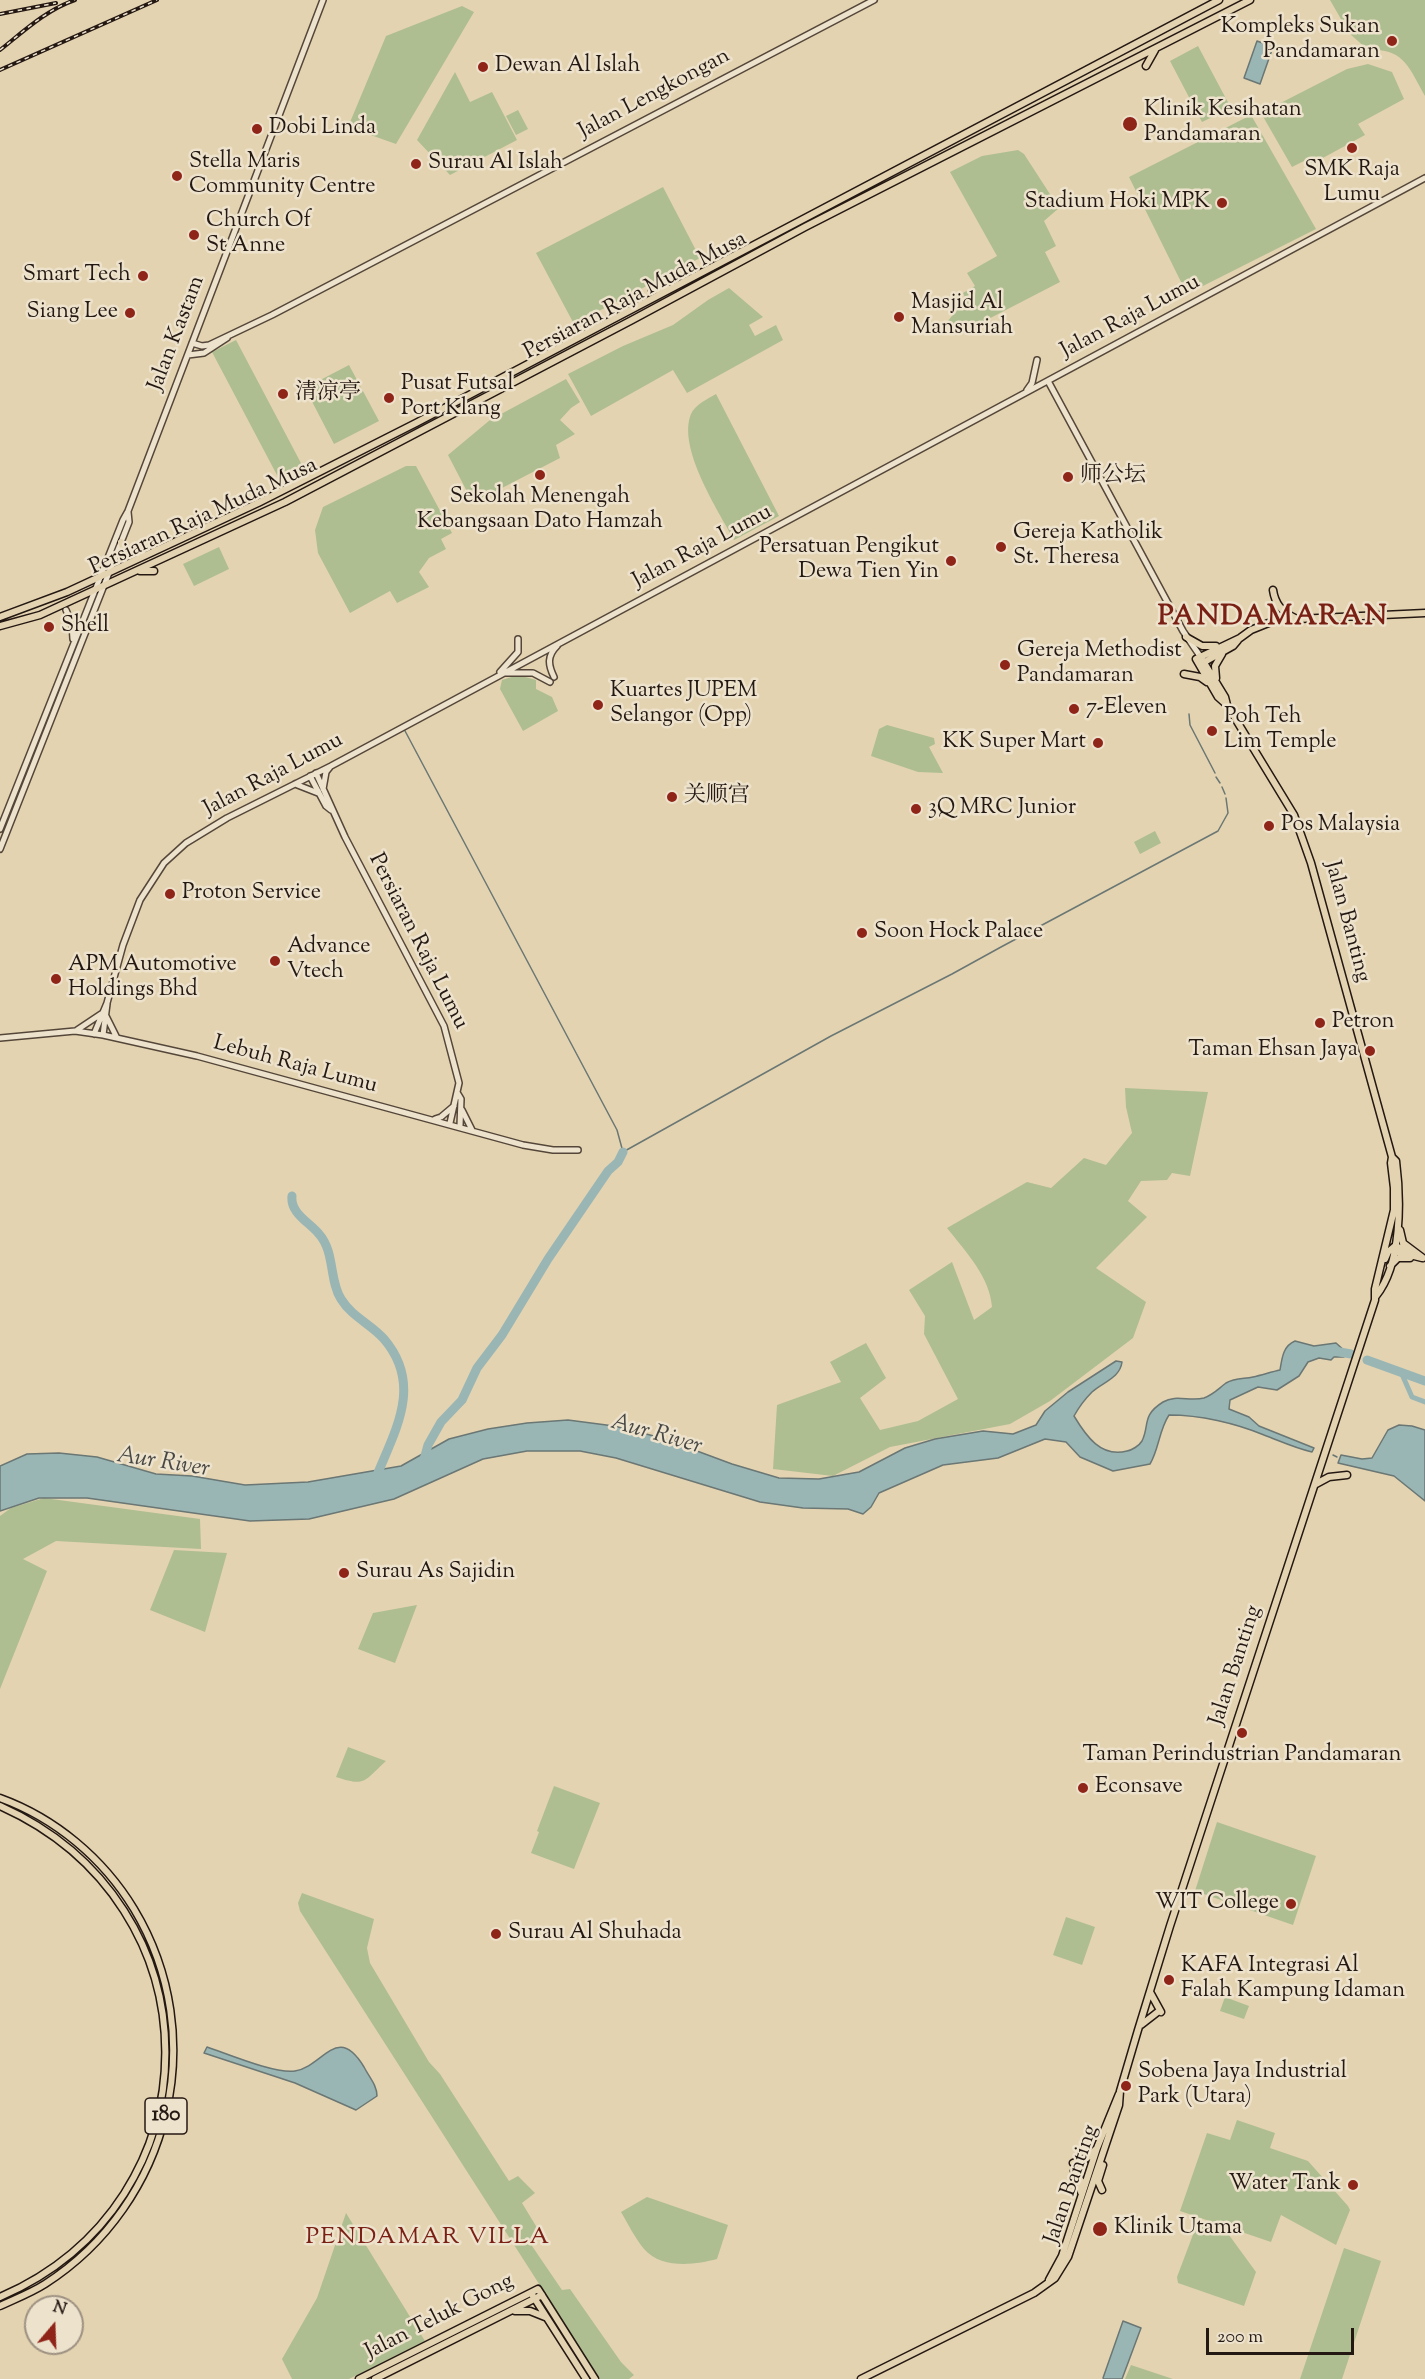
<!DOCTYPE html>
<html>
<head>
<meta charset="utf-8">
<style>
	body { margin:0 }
	#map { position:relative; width:1425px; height:2379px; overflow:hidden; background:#e4d3b0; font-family:"Sorts Mill Goudy",serif }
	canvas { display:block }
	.north { position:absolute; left:24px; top:2295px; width:60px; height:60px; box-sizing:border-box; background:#ede2cc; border:2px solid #9d9182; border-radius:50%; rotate:19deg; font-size:16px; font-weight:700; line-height:24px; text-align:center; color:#241813 }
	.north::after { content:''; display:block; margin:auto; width:21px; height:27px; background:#8f2418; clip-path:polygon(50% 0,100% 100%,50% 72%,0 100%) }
	.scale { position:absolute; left:1206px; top:2328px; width:148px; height:27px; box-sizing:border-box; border:3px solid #241813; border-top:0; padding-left:8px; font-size:18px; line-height:21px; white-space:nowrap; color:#241813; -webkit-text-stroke:4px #ede2cc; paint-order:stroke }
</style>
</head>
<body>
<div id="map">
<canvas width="1425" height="2379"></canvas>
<div class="north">N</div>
<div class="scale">200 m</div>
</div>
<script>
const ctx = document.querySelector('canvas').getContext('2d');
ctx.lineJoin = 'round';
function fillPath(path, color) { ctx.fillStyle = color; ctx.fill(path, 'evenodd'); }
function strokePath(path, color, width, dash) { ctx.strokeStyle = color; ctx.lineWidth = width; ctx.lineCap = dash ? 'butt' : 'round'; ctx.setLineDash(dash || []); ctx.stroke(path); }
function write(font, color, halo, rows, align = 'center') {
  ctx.font = font + ' "Sorts Mill Goudy","Noto Serif SC",serif'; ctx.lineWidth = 5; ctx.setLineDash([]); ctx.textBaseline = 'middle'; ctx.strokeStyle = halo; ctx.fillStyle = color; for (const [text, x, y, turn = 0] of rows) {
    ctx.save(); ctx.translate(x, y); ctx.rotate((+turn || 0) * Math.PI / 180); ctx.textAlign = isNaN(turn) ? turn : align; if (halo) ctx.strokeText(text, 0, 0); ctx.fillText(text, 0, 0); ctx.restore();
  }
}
fillPath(new Path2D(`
	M1330,0H1425V96C1409,68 1404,48 1368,50L1349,33Z
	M462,6L474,12L396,144L348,127L386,36Z
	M1198,46L1231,108L1202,122L1170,61Z
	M1368,64L1392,72L1404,99L1358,124L1365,135L1310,165L1306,160L1292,167L1261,113L1347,69Z
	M455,72L470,102L492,92L517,140L450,175L417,140Z
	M518,110L528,129L516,135L506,116Z
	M1251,115L1316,229L1187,294L1129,177Z
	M1018,150L1024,154L1059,208L1044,221L1056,246L1045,252L1060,282L973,327L957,326L947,322L966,299L963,293L975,286L967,273L997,256L950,172L982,156Z
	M663,187L700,258L574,324L536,253Z
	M729,288L763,317L749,325L755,336L776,325L783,340L687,393L673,370L591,416L568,374L623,346L673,325L708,300Z
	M236,340L302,465L278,477L212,352Z
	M349,365L379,421L334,444L305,388Z
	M566,379L580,402L571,408L560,420L575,434L556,445L560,458L473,503L448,455L490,420Z
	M716,394L779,516L734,540C718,510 677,448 691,414C695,405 707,399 716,394Z
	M406,466H416L452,533L441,539L446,549L429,558L419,572L429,587L397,603L390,591L350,613L318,553L315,530L323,507Z
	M219,547L229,569L194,586L183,564Z
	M518,675L536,680V689L552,697L558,711L523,731L500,689L502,680Z
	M887,725L934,738L935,744L929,747L943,773L918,772L871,756L879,729Z
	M1155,831L1161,843L1140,854L1134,842Z
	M1125,1088L1208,1092L1190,1176L1172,1173L1167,1180L1141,1181L1128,1201L1147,1217L1096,1268L1146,1302L1133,1338L1050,1401L1010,1424L890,1447L833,1476L773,1469L777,1405L841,1382L830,1362L866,1343L886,1378L860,1398L880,1430L918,1421L958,1399L924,1334L925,1316L909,1290L952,1262L974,1320L992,1307C990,1277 966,1252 947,1228L1027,1182L1051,1188L1084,1158L1106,1165L1132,1133L1126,1107Z
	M44,1498L200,1519L201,1549L56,1541L23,1559L47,1571L0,1689V1516L11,1508Z
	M174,1550L227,1553L205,1632L150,1610Z
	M417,1605L395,1663L358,1649L373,1613Z
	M348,1747L386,1761C364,1781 366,1787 336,1777Z
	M554,1786L600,1803L574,1869L531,1853L539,1832L537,1831Z
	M1217,1822L1316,1856L1293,1925L1195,1891Z
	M302,1893L374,1919L367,1948L370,1963L429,2062L440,2074L509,2181L518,2176L535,2193L522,2203L539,2231L532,2246L562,2290L570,2289L621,2362L634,2375L629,2379H600L300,1911L298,1903Z
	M1066,1917L1095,1927L1082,1965L1053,1955Z
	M1225,1997L1249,2006L1244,2019L1220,2011Z
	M1237,2120L1275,2133L1270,2148L1308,2161L1348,2206L1350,2210L1336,2245L1281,2215L1271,2242L1180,2211L1207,2133L1230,2140Z
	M647,2197L728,2225L717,2259C695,2265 661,2269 644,2249C635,2238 628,2224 621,2212Z
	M346,2213L425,2341L349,2379H292L282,2359L317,2298Z
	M1197,2224L1229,2235L1256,2272L1244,2306L1178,2283L1177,2277Z
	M1344,2248L1381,2261L1342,2379H1300Z
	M1131,2365L1173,2379H1125Z`), '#aebe91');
const water = new Path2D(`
	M1257,41L1273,47L1260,84L1244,78Z
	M1295,1341L1314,1346L1336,1343L1346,1352L1344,1357H1334L1331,1360L1319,1358L1308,1362L1299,1376L1277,1390L1258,1387L1230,1400L1229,1409L1249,1417L1259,1426L1314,1448L1312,1452C1295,1448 1280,1441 1264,1435C1235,1423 1200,1415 1169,1415C1159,1430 1159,1449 1150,1464L1113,1471L1080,1457L1066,1442L1045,1439L998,1458L943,1465L879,1493L871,1507L863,1514L848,1509L803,1508L760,1502L616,1458L580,1451H527L483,1459L394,1499L309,1519L250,1521L87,1498H39L0,1511V1466L27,1454L59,1453L97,1457L156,1474L192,1476L245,1485L308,1482L401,1466L449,1439L488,1429L527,1423L568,1420L614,1426L662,1438L732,1464L779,1478L819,1479L859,1472L905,1448L935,1439L983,1431L1013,1434L1036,1425L1045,1411L1068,1392L1116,1361L1122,1362C1120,1378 1103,1382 1092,1392C1085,1399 1079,1407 1074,1416C1086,1436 1101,1458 1127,1451C1132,1450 1139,1446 1142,1441C1150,1425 1141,1416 1163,1402C1176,1394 1190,1402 1204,1398C1214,1394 1218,1389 1226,1383C1235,1378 1244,1379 1253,1377C1262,1375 1271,1372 1280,1370C1282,1358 1283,1346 1295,1341Z
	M1399,1425L1412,1426L1425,1430V1501L1394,1476L1338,1463L1341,1455L1362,1459L1372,1458L1388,1430Z
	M207,2047C228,2054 275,2074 295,2071C324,2066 337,2023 364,2067C369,2077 377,2085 377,2096L356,2110L295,2083L204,2053Z
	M1123,2321L1141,2328L1122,2379H1104L1103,2378Z`);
fillPath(water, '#99b6b5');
strokePath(water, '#6a7774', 1.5);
strokePath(new Path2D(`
	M1189,714L1190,725L1215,773
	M404,729L617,1130L623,1152L831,1036L952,974L1001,947L1218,831L1228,813L1226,798
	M1216,777L1220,783
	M1222,787L1225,794
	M1333,1455L1337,1457`), '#6a7774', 1.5);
strokePath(new Path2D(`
	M1401,1372L1412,1397L1425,1402`), '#99b6b5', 5);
strokePath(new Path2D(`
	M292,1196C290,1213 309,1222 319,1234C335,1252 329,1280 341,1299C352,1317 371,1324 384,1339C424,1386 394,1432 375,1480
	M1334,1351L1351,1354
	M1367,1360L1425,1381
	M423,1463L428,1445L441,1422L462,1400L477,1368L502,1335L548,1259L608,1171L618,1162L623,1152`), '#99b6b5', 9);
const minor = new Path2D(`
	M192,343L202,346L209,345L272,315L874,0
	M188,355L204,353L227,338
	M1048,381L1183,631L1200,656
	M1027,390L1032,383L1037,360
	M66,610L72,624L73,639
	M500,672L518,652V639
	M506,673H533L550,682
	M554,677C548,665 547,656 557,646
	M316,773L345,837L444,1026L459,1083L450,1123
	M310,776L326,806L331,810
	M295,784L318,793
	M323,789L326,772L330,767
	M0,829L123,520L128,511L323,0
	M0,849L129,522L128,512
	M106,1016L117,1038
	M77,1030L101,1014
	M94,1034L107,1003L123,945L140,900L164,863L186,843L227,818L331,766L560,643L1425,178
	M103,1035L107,1004
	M0,1038L75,1031L103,1035L197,1056L523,1145L553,1150H578
	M458,1094L461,1099L460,1126
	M462,1110L472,1130
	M435,1119L441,1117L454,1106`);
const major = new Path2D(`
	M1146,66L1155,50
	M652,290L669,289
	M121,542L124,550L144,555
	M140,571H154
	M1273,590C1275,604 1282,612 1295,618
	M0,617L67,592L258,503L416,423L1219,0
	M0,626L40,615L285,502L632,320L805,227L1250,0
	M1186,637L1202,646H1216
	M1200,656L1225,697L1227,705L1294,815L1311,863L1392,1157L1396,1161C1401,1200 1402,1264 1376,1296
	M1201,664L1233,646L1238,640
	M1184,674L1200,677L1207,682
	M1216,678L1215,666L1222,654
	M1227,705L1218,697L1196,659L1240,638L1251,630L1276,620L1425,613
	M1400,1230L1403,1243L1423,1258
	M1394,1251L1422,1258
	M1385,1259L1388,1252L1395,1246L1416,1253
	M1390,1266L1398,1258H1410
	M1316,1484L1329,1477L1347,1475
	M0,1798C55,1818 103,1858 134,1909C211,2037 171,2203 45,2284C31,2293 15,2299 0,2306
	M0,1806C220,1904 221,2201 0,2297
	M1150,1992L1161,2012
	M1141,2025L1159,2011
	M1073,2163L1087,2158L1095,2150
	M1074,2171L1081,2181V2192
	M1102,2190L1098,2181L1103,2165
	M1049,2280L1062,2256L1097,2148L1119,2094
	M533,2296L586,2379
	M515,2311H530L545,2317
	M359,2379L538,2289L595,2379
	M375,2379L542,2295
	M861,2379L1034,2293L1055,2278L1068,2257L1119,2105L1120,2091L1138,2030L1170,1926L1375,1300V1289L1394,1210V1188L1391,1163L1392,1157`);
strokePath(minor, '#54473a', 8);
strokePath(major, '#241813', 9);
strokePath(minor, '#ede2cc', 5);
strokePath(major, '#e4d3b0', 6);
const rail = new Path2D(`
	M0,14L56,3
	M0,50C24,31 46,10 75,0
	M0,70L157,0`);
strokePath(rail, '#241813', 4);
strokePath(rail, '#ede2cc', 1.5, [4.5]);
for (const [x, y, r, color] of [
	[1392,41,6,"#8f2418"],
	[483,67,6,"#8f2418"],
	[1130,124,8,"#8f2418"],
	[257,129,6,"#8f2418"],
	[1352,148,6,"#8f2418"],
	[416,164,6,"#8f2418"],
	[177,176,6,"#8f2418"],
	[1222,203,6,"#8f2418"],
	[194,235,6,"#8f2418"],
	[143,276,6,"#8f2418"],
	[130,313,6,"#8f2418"],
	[899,317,6,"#8f2418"],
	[283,394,6,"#8f2418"],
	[389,398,6,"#8f2418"],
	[540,475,6,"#8f2418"],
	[1068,477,6,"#8f2418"],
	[1001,547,6,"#8f2418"],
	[951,561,6,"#8f2418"],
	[49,627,6,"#8f2418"],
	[1005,665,6,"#8f2418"],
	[598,705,6,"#8f2418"],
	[1074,709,6,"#8f2418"],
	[1212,731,6,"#8f2418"],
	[1098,743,6,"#8f2418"],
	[672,797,6,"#8f2418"],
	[916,809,6,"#8f2418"],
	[1269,826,6,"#8f2418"],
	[170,894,6,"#8f2418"],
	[862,933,6,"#8f2418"],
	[275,961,6,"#8f2418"],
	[56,979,6,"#8f2418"],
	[1320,1023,6,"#8f2418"],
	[1370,1051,6,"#8f2418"],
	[344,1573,6,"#8f2418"],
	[1242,1733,6,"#8f2418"],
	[1083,1788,6,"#8f2418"],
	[1291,1904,6,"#8f2418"],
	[496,1934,6,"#8f2418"],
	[1169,1980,6,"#8f2418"],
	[1126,2086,6,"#8f2418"],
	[1353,2185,6,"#8f2418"],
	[1100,2229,8,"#8f2418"]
]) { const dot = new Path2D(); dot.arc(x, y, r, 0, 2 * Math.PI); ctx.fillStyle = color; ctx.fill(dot); strokePath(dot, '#ede2cc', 2); }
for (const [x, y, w] of [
	[166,2116,42]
]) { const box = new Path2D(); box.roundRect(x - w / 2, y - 18, w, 36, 4.5); ctx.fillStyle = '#ede2cc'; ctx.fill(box); strokePath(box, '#241813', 1.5); }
write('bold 21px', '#241813', null, [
	["180",166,2116]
]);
write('22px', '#241813', '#ede2cc', [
	["Kompleks Sukan",1380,28,"right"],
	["Pandamaran",1380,53,"right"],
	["Dewan Al Islah",495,67],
	["Klinik Kesihatan",1144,111],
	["Pandamaran",1144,136],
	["Dobi Linda",269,129],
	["Stella Maris",189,163],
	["Community Centre",189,188],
	["Surau Al Islah",428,164],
	["SMK Raja",1352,171,"center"],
	["Lumu",1352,196,"center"],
	["Stadium Hoki MPK",1210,203,"right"],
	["Church Of",206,222],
	["St Anne",206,247],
	["Smart Tech",131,276,"right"],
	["Masjid Al",911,304],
	["Mansuriah",911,329],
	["Siang Lee",118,313,"right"],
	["Pusat Futsal",401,385],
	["Port Klang",401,410],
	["清凉亭",295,394],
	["师公坛",1080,477],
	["Sekolah Menengah",540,498,"center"],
	["Kebangsaan Dato Hamzah",540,523,"center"],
	["Gereja Katholik",1013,534],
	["St. Theresa",1013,559],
	["Persatuan Pengikut",939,548,"right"],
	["Dewa Tien Yin",939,573,"right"],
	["Shell",61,627],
	["Gereja Methodist",1017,652],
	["Pandamaran",1017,677],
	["Kuartes JUPEM",610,692],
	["Selangor (Opp)",610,717],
	["7-Eleven",1086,709],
	["Poh Teh",1224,718],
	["Lim Temple",1224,743],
	["KK Super Mart",1086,743,"right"],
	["关顺宫",684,797],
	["3Q MRC Junior",928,809],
	["Pos Malaysia",1281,826],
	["Proton Service",182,894],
	["Soon Hock Palace",874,933],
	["Advance",287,948],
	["Vtech",287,973],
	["APM Automotive",68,966],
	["Holdings Bhd",68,991],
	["Petron",1332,1023],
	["Taman Ehsan Jaya",1358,1051,"right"],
	["Surau As Sajidin",356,1573],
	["Taman Perindustrian Pandamaran",1242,1756,"center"],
	["Econsave",1095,1788],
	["WIT College",1279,1904,"right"],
	["Surau Al Shuhada",508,1934],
	["KAFA Integrasi Al",1181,1967],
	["Falah Kampung Idaman",1181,1992],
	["Sobena Jaya Industrial",1138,2073],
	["Park (Utara)",1138,2098],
	["Water Tank",1341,2185,"right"],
	["Klinik Utama",1114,2229]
], 'left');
write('22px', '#241813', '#ede2cc', [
	["Jalan Lengkongan",655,95,-28],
	["Persiaran Raja Muda Musa",636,297,-28],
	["Jalan Raja Lumu",1131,318,-28],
	["Jalan Kastam",178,334,-69],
	["Persiaran Raja Muda Musa",204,518,-25],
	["Jalan Raja Lumu",703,548,-28],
	["Jalan Raja Lumu",274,776,-28],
	["Jalan Banting",1346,922,75],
	["Persiaran Raja Lumu",417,942,63],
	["Lebuh Raja Lumu",295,1066,15],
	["Jalan Banting",1237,1666,-72],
	["Jalan Banting",1073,2185,-71],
	["Jalan Teluk Gong",440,2318,-27]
]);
write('italic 24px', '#474744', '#ede2cc', [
	["Aur River",656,1436,16],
	["Aur River",163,1464,9]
]);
ctx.letterSpacing = '1.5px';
write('24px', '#7a1f14', '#ede2cc', [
	["PENDAMAR VILLA",428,2239]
]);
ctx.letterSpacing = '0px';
ctx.letterSpacing = '1.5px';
write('bold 28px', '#7a1f14', '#ede2cc', [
	["PANDAMARAN",1273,619]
]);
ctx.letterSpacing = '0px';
</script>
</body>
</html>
